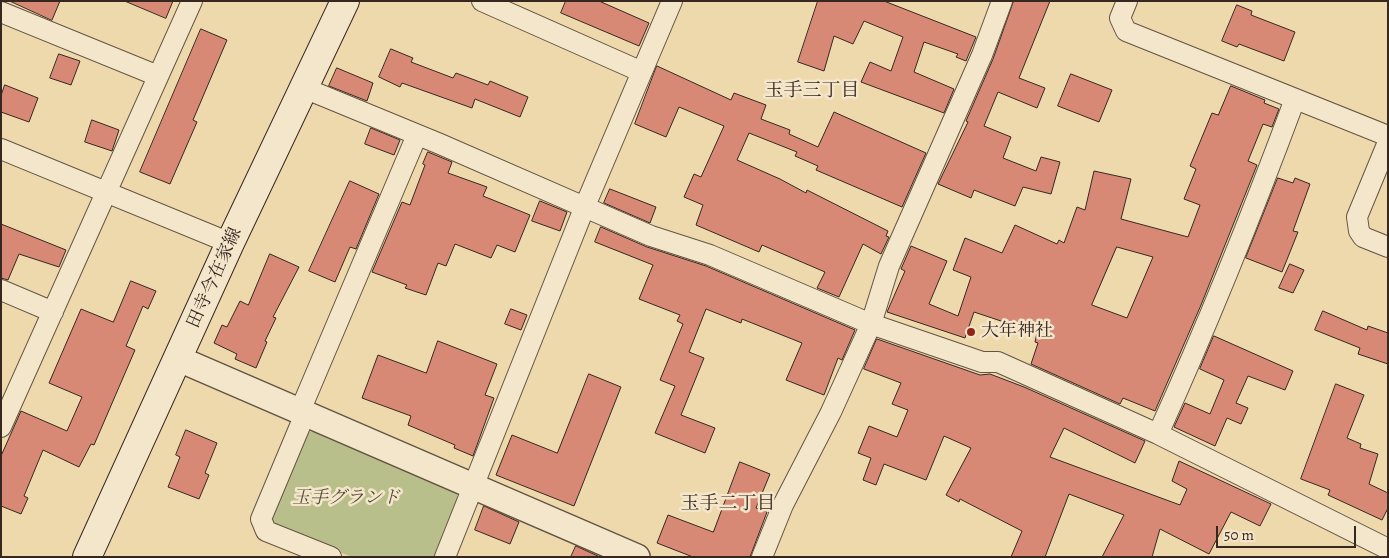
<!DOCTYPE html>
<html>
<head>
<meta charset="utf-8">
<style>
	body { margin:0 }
	#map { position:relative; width:1389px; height:558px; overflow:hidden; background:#eed9ad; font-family:Alegreya,serif }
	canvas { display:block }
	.frame { position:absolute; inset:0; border:2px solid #362721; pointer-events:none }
	.scale { position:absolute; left:1216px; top:526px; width:140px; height:22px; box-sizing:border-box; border:2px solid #362721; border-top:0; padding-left:6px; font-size:15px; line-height:18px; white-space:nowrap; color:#362721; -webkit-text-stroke:4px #f4e6ca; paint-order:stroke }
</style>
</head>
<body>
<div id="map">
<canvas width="1389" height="558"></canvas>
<div class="frame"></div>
<div class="scale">50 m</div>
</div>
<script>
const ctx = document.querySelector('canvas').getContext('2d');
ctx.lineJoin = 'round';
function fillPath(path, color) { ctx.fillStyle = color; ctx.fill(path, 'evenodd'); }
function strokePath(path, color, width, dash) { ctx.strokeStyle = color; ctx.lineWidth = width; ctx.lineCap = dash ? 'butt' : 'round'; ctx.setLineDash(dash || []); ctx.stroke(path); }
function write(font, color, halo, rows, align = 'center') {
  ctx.font = font + ' Alegreya,"Noto Serif JP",serif'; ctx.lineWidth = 5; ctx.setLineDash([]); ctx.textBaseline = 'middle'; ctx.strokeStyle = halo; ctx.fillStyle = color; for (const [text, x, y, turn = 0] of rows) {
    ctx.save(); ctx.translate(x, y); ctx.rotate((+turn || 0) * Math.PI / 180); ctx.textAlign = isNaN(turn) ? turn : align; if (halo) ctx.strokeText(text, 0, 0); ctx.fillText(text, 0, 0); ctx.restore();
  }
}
fillPath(new Path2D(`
	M314,431L446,483L456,490L458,498L437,557H352L275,526L271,516L308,432Z`), '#b8bf8a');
const building = new Path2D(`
	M10,1H60L52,20Z
	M125,1H173L166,18Z
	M566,1H599L649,23L639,46L561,13Z
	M818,1H884L976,37L966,61L956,57L958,54L924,42L914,72L954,89L944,113L861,82L870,62L891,71L903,37L864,21L853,44L834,36L824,71L798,62Z
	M1014,1H1050L1019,78L1045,88L1037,108L998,92L984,126L1011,137L1003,158L1036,171L1041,157L1060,162L1051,194L1023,187L1015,206L974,190L971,198L938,184L968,122L966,121L993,59Z
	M1237,5L1252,11L1251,15L1295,32L1284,61L1239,44L1237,47L1222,41Z
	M201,29L227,40L193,120L197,122L170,184L140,172Z
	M391,49L413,58L411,62L453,78L456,73L488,85L490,81L528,97L520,117L475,99L472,108L402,83L400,87L379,77Z
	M59,54L80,61L71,85L50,78Z
	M657,66L731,100L734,93L766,105L761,119L790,130L789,134L818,147L834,112L926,153L902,207L816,170L818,166L795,156L797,152L749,133L737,160L780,179L806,193L807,190L888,231L886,236L889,237L881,254L863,244L839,297L817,288L825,272L762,245L759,252L696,225L703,205L684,197L694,174L701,177L724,126L679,107L666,137L635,124Z
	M337,68L373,83L367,101L329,86Z
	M1071,74L1112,90L1099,122L1058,106Z
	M5,85L38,98L29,122L1,112V96Z
	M1231,86L1265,100L1264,103L1279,109L1272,127L1263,124L1248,161L1257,165L1201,305L1155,411L1123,398L1120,404L1031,364L1038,343L1035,342L1037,333L974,312L965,338L887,312L905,271L901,269L911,246L947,261L929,304L958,316L971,277L953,270L965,238L1002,253L1015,225L1057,244L1059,240L1064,243L1077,207L1085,210L1094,171L1131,179L1121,219L1188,237L1200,205L1184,199L1196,169L1190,166L1212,113L1218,115ZM1117,247L1153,257L1127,318L1092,305Z
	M92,120L119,130L112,151L85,142Z
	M371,128L400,140L394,155L365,144Z
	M428,152L452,162L448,173L487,187L483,196L530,215L515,252L497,245L491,258L455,244L446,266L438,263L426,295L405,288L407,285L372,272L402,202L410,205L425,165L423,164Z
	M1278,178L1293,183L1295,178L1310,184L1293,231L1298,232L1282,272L1246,258Z
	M350,181L379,194L356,249L350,247L335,282L309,271Z
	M610,189L656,207L650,223L604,203Z
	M540,201L567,212L560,231L532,221Z
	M1,224L66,250L59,267L19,254L8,280L1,278Z
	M601,227L647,247L706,266L855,330L842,360L838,358L824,395L786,380L802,343L742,319L741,323L706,309L689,352L704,358L681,415L715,428L705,453L655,433L675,386L660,380L683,324L677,321L680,315L639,299L653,265L595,242Z
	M270,254L299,267L273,317L276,318L265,341L267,342L256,368L235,359L237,354L214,343L222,325L227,327L240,301L248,305Z
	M1290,264L1304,270L1293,293L1279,288Z
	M131,281L156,291L148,309L143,306L126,346L135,350L94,445L91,444L79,467L43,450L24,496L28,498L21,514L1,506V456L21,411L67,431L82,397L49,383L81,309L113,322Z
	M511,309L527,315L521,330L505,324Z
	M1323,311L1367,330L1368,326L1388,333V364L1358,354L1360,348L1315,330Z
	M1214,336L1293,371L1285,390L1248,376L1236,403L1248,408L1241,424L1227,418L1215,446L1174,427L1185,403L1210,414L1224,380L1200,369Z
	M877,339L980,375L990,374L1024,387L1145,441L1135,463L1064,428L1050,457L1180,505L1187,489L1172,481L1179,461L1271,504L1260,526L1231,512L1209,554L1160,529L1152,557H1102L1124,515L1069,494L1045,557H1011L1022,531L960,499L959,502L946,495L971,448L944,436L926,480L884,464L876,485L863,480L871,458L858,453L869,426L897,437L908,410L892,404L901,383L864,369Z
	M438,341L497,364L485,395L494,398L473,456L454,448L455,445L408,425L411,416L362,398L378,355L426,373Z
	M589,374L621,387L574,506L496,475L512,435L557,453Z
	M1336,384L1364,395L1347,438L1361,444L1360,448L1378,454L1369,484L1388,493V508L1382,520L1328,495L1330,490L1301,479Z
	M186,430L217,443L205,473L209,475L199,499L168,487L180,457L176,455Z
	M740,462L770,474L756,508L767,512L750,557H693L657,543L668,515L713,532Z
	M484,506L519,522L510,544L475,530Z
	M576,546L600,557H571Z`);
fillPath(building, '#d88975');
strokePath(building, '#362721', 1);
const minor = new Path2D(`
	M482,1L642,72
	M1127,1L1120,18L1126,31L1388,136
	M1,12L158,76
	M304,88L440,144L651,236L710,255L871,324L982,362H998L1158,434L1388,549
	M1388,142L1357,217L1359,231L1363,237L1388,247
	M1,149L230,243
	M1,290L53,312
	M300,411L417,135
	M305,414L261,519L266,531L331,557
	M1,427L192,1
	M1158,434C1208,324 1253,212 1295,99
	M445,557L585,206L672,1
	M762,557L783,505L831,412L871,324L889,266L982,55L1002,1`);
const tertiary = new Path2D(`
	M179,359L637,557`);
const secondary = new Path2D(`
	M87,557L230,243L345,1`);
strokePath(minor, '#645444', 22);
strokePath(tertiary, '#645444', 28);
strokePath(secondary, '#362721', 30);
strokePath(minor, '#f4e6ca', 20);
strokePath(tertiary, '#f4e6ca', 25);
strokePath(secondary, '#f4e6ca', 28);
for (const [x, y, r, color] of [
	[971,332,5,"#8f2418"]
]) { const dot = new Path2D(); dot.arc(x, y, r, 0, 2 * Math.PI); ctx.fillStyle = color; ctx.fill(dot); strokePath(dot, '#f4e6ca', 2); }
write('18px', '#362721', '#f4e6ca', [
	["田寺今在家線",215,278,-66]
]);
write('18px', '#362721', '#f4e6ca', [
	["大年神社",981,332]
], 'left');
write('italic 18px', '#564d3b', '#f4e6ca', [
	["玉手グランド",346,499]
]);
write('19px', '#362721', '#f4e6ca', [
	["玉手三丁目",812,91],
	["玉手二丁目",728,504]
]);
</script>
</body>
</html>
